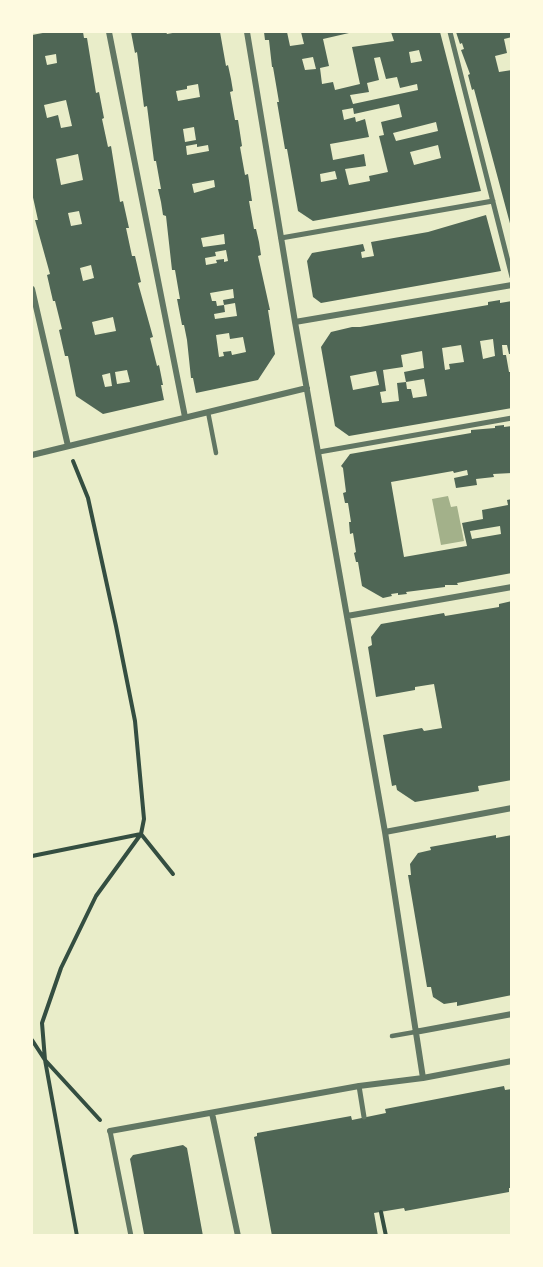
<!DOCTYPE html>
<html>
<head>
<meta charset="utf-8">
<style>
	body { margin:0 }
	#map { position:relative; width:543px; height:1267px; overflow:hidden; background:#e9edc9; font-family:Barlow,sans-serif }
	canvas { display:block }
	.frame { position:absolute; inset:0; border:33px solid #fefae0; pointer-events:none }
</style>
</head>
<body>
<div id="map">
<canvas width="543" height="1267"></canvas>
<div class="frame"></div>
</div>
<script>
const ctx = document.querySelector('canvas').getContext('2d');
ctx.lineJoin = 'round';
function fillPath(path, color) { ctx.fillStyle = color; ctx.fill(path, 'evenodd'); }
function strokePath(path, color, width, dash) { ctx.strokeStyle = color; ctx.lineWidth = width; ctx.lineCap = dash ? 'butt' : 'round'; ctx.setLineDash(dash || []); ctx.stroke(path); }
fillPath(new Path2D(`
	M448,496L451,507L457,506L464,541L441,545L432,499Z`), '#a3b18a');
fillPath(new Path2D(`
	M48,32H83L84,38H87L96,93L99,92L104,118L102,119L108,147L111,146L120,202L123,201L129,228H126L132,256H135L141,282L138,283L153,337L150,338L157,366L159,365L163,385H161L164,400L103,414L76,396L68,356H65L59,330L62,329L55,301H53L47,275L50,274L35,220H38L32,193V35ZM56,54L57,63L47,65L45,56ZM66,100L72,126L61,128L58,115L47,118L44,105ZM78,154L83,180L61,185L56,159ZM79,211L82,224L71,226L68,213ZM91,265L94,278L83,281L80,268ZM113,317L116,331L95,335L92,322ZM127,370L130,382L117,384L115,372ZM110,373L112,386L105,387L102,375Z
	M131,32H166L167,34L178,32H220L226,66L228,65L231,79L233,91L230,92L235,120H238L242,146L240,147L245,175L248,174L252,201H249L254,229H256L259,242L261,255L258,256L270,310H268L275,354L258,380L196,393L193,378H191L187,340L184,325H182L177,299H180L175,270H172L166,216L163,215L161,202L158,189H161L156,161H154L147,106L144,107L137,52L135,53ZM198,84L200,97L178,101L176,91L187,89V86ZM194,127L196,140L185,142L183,129ZM197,144V147L208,145L209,151L187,155L186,146ZM214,180L215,187L194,193L192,184ZM224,234L225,244L203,247L201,238ZM226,250L228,261L224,262V259L216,260L217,263L206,265L205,258L216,256L215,252ZM233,289L234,298L223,300L224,305L217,306L216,301H212L210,293ZM235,303L237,316L215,319L214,314L225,312L224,305ZM229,333L230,339L243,337L246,352L232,355L231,351L223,352L224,356L219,357L216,335Z
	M264,32H287L290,46L304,44L301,32H349V33L323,39L329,66L320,68L322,84L333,82L335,90L360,84L352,47L394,41L391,32H440L481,191L313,221L298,211L287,149H285L277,102H279L273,67H272L269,40H265ZM419,50L422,61L411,63L409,52ZM313,57L316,69L305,70L302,59ZM380,57L386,79L397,77L400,88L417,84L418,90L353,104L350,95L369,92L367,83L379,80L374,58ZM399,104L402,117L381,122L384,135L379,136L388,172L369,176L370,181L349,185L345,169L366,166L364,154L333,160L330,144L369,137L365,119L356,122L355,117L344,120L342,110L353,108L354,114ZM436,122L438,131L396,141L393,133ZM438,145L441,158L414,165L410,152ZM335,171L337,179L321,182L320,174Z
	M456,32H512V37L504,39L507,53L495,56L499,72L512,70V231L474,89L472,90L468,75L470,74L461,50L464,49L462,43L460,44Z
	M486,215L501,271L321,303L313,297L307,261L312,253L363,244L365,251L361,252L362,258L374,256L371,242L428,232Z
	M500,300V303L512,301V354H509L507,345H502L503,355H506L509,372H512V408L349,436L335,426L321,347L331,332L352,327H360L488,305V302ZM493,339L495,356L483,359L480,341ZM461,345L464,362L449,364L450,369L445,370L442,348ZM422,351L424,368L404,372L406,382L424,379L427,396L413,398L411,389H407L406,382L397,383L399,401L382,403L380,392L386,391L383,370L403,367L401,355ZM376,371L379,385L353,390L350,376Z
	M504,425V427L512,426V473L493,474L494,477L476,479L477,485L456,488L454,478L468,475L467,470L454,473L453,471L391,482L404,557L467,546L462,523L483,519L482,510L508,505L507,500L512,499V573L457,583L458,585H445V587L406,592L407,594L398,595V593L391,594L392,596L383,598L362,586L358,562H356L354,553L356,552L353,533L350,534L349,522H351L348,503H345L343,493L346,492L343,468L341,466L350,454L471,433V430L495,428V426ZM500,526L501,534L472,539L470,531Z
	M512,601V780L478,786L479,791L415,802L397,790L396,785L392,786L383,735L422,728L424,731L442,728L434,684L415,687V690L376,697L368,647L372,645L371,637L381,624L444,613L445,616L499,607V604Z
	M496,835V838L512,835V995L457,1006V1002L444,1004L433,997L431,987H427L408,875H411L410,864L418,853L431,850L430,847Z
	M504,1086L505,1090L512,1089V1188H509V1192L405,1211L404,1208L374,1213L378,1236H272L254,1137L257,1136V1133L351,1116L352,1120L386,1113L385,1109Z
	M183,1145L187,1148L203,1236H147L144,1234L130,1159L133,1155Z`), '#4f6655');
strokePath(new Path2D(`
	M73,461L88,498L116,626L135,721L144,819L141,834L96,896L61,968L42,1023L45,1060L100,1120
	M32,856L141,834L173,874
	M32,1040L45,1060L77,1236
	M381,1212L386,1236`), '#344e41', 4);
strokePath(new Path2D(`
	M208,412L216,453
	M392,1036L415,1032`), '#617663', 4.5);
strokePath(new Path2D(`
	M450,32L512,277
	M281,238L493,201
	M319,452L512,418
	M359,1086L364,1117
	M110,1131L131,1236`), '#617663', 5);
strokePath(new Path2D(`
	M109,32L185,417
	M247,32L295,322L385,832L423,1078
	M32,289L68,446
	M295,322L512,285
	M32,455L307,388
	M347,616L512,587
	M385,832L512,808
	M415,1032L512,1014
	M212,1113L238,1236
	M110,1131L359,1086L423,1078L512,1061`), '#617663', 6);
</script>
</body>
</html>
